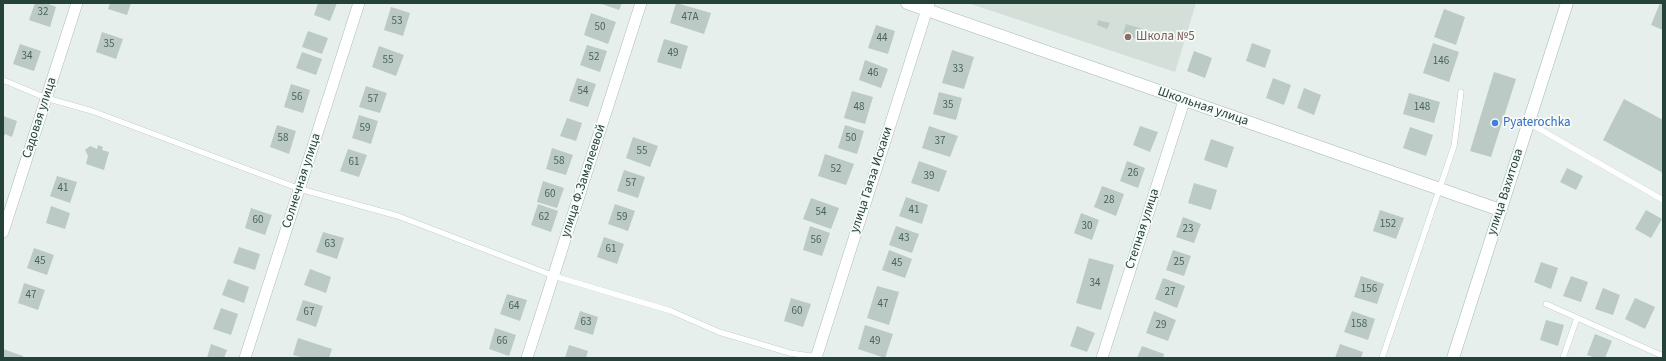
<!DOCTYPE html>
<html>
<head>
<meta charset="utf-8">
<style>
	body { margin:0 }
	#map { position:relative; width:1666px; height:361px; overflow:hidden; background:#e6efeb; font-family:"Source Sans 3",sans-serif }
	canvas { display:block }
	.frame { position:absolute; inset:0; border:4px solid #24423a; pointer-events:none }
</style>
</head>
<body>
<div id="map">
<canvas width="1666" height="361"></canvas>
<div class="frame"></div>
</div>
<script>
const ctx = document.querySelector('canvas').getContext('2d');
ctx.lineJoin = 'round';
function fillPath(path, color) { ctx.fillStyle = color; ctx.fill(path, 'evenodd'); }
function strokePath(path, color, width, dash) { ctx.strokeStyle = color; ctx.lineWidth = width; ctx.lineCap = dash ? 'butt' : 'round'; ctx.setLineDash(dash || []); ctx.stroke(path); }
function write(font, color, halo, rows, align = 'center') {
  ctx.font = font + ' "Source Sans 3",sans-serif'; ctx.lineWidth = 3.5; ctx.setLineDash([]); ctx.textBaseline = 'middle'; ctx.strokeStyle = halo; ctx.fillStyle = color; for (const [text, x, y, turn = 0] of rows) {
    ctx.save(); ctx.translate(x, y); ctx.rotate((+turn || 0) * Math.PI / 180); ctx.textAlign = isNaN(turn) ? turn : align; if (halo) ctx.strokeText(text, 0, 0); ctx.fillText(text, 0, 0); ctx.restore();
  }
}
fillPath(new Path2D(`
	M968,3H1196L1175,72Z`), '#d4dfda');
fillPath(new Path2D(`
	M35,3H46L56,7L50,27L29,20Z
	M110,3H131L127,15L108,9Z
	M318,3H337L330,21L314,15Z
	M599,3H622L619,10Z
	M676,3L711,13L704,34L670,23Z
	M1660,3H1663V30L1651,25Z
	M391,7L410,13L403,36L384,30Z
	M1444,9L1465,17L1456,45L1434,37Z
	M591,13L616,22L608,44L584,35Z
	M1098,20L1110,23L1107,29L1097,25Z
	M1126,24L1143,29L1139,40L1123,34Z
	M876,25L895,31L888,54L868,48Z
	M308,31L328,38L322,54L302,47Z
	M102,32L123,39L116,59L96,52Z
	M664,39L688,46L681,69L657,62Z
	M1252,43L1271,50L1265,68L1246,61Z
	M1433,43L1459,52L1449,82L1423,73Z
	M20,44L41,51L34,71L13,64Z
	M587,45L607,51L600,72L580,65Z
	M379,46L404,55L396,76L372,67Z
	M952,50L974,57L964,89L942,83Z
	M1194,51L1212,58L1205,78L1187,71Z
	M302,52L322,59L316,75L296,68Z
	M865,60L888,69L881,88L859,80Z
	M1494,72L1516,79L1491,157L1470,151Z
	M577,78L596,84L588,107L569,101Z
	M1273,78L1291,85L1284,105L1266,98Z
	M291,84L310,90L303,113L284,107Z
	M366,86L387,93L380,113L359,107Z
	M1304,88L1321,95L1314,115L1297,108Z
	M852,91L873,97L865,124L844,118Z
	M939,92L962,98L956,120L933,114Z
	M1409,93L1440,102L1434,123L1403,114Z
	M1624,99L1663,120V173L1603,140Z
	M359,115L378,121L371,144L352,138Z
	M3,116L17,121L12,137L5,134L3,139Z
	M567,118L582,123L576,141L560,136Z
	M277,125L296,131L289,154L270,147Z
	M845,125L864,131L857,154L838,148Z
	M929,126L958,136L950,157L922,148Z
	M1140,126L1158,132L1150,152L1133,145Z
	M1410,127L1433,135L1426,156L1403,148Z
	M633,137L658,146L650,167L626,158Z
	M1211,139L1234,147L1227,168L1204,160Z
	M98,145L103,147L102,150L109,152L104,170L86,164L88,156L85,150L90,146L97,149Z
	M552,148L573,155L566,175L546,169Z
	M348,149L367,155L359,177L340,171Z
	M825,154L854,164L846,185L818,176Z
	M919,161L947,171L939,192L911,183Z
	M1127,161L1145,168L1138,188L1120,181Z
	M1567,168L1583,176L1576,190L1560,182Z
	M624,170L645,177L638,198L617,191Z
	M57,176L77,182L70,203L50,196Z
	M543,181L564,188L557,208L537,202Z
	M1194,183L1217,190L1211,210L1188,203Z
	M1102,186L1124,194L1116,216L1094,207Z
	M906,197L928,205L922,224L899,216Z
	M811,198L839,208L831,229L803,219Z
	M538,204L558,211L551,232L531,225Z
	M615,204L635,211L628,231L608,224Z
	M51,206L70,213L65,229L46,223Z
	M251,208L272,215L265,235L245,228Z
	M1380,210L1404,218L1396,239L1373,231Z
	M1646,210L1662,219L1651,238L1635,229Z
	M1081,213L1099,220L1092,240L1074,233Z
	M1183,217L1201,224L1194,243L1176,237Z
	M810,226L830,233L822,256L803,250Z
	M896,226L919,234L912,253L889,245Z
	M323,232L344,238L337,259L316,252Z
	M604,237L624,244L617,264L597,257Z
	M239,247L260,254L255,270L233,263Z
	M34,248L54,255L47,275L27,268Z
	M889,250L912,259L905,278L882,270Z
	M1173,250L1191,256L1184,276L1166,270Z
	M1089,258L1114,265L1101,310L1076,303Z
	M1541,262L1558,268L1551,289L1534,282Z
	M310,269L331,277L326,293L304,285Z
	M1361,276L1384,284L1377,304L1354,297Z
	M1571,276L1588,282L1581,302L1563,296Z
	M1163,278L1185,286L1177,308L1155,299Z
	M228,279L249,287L244,303L222,295Z
	M24,283L45,290L38,310L18,303Z
	M877,286L899,292L889,325L867,318Z
	M1603,288L1620,295L1613,315L1595,309Z
	M507,294L527,300L520,321L500,314Z
	M791,298L811,304L803,327L784,321Z
	M1635,298L1655,307L1645,329L1625,319Z
	M303,300L323,306L316,327L296,320Z
	M221,308L238,314L231,335L213,329Z
	M580,311L598,317L593,335L574,329Z
	M1154,311L1176,320L1168,341L1146,333Z
	M1352,311L1375,319L1368,340L1344,332Z
	M1546,320L1564,325L1558,346L1540,340Z
	M865,325L893,334L885,358L858,349Z
	M1077,326L1095,333L1087,352L1070,346Z
	M495,328L516,335L509,356L489,349Z
	M1595,334L1612,341L1605,358H1596L1587,355Z
	M298,338L332,349L329,358H304L293,355Z
	M211,344L227,350L224,358H207Z
	M1340,344L1363,352L1361,358H1335Z
	M569,345L588,351L586,358H565Z
	M1142,346L1164,354L1163,358H1137Z
	M3,349L23,356V358H3Z`), '#bbcac4');
const service = new Path2D(`
	M3,80L46,98L92,111L300,189L398,216L554,276L671,311L719,332L790,353L817,357
	M1529,123L1663,200
	M1546,304L1663,356
	M1382,358L1454,146L1461,92
	M1563,358L1577,318`);
const minor = new Path2D(`
	M3,232L77,3
	M245,358L359,3
	M527,358L641,3
	M816,358L929,3
	M1102,358L1184,101`);
const tertiary = new Path2D(`
	M907,3L1500,210`);
const secondary = new Path2D(`
	M1453,358L1567,3`);
strokePath(service, '#a8b8b2', 6);
strokePath(minor, '#a8b8b2', 12);
strokePath(tertiary, '#a8b8b2', 13);
strokePath(secondary, '#a4bbb3', 13);
strokePath(service, '#fff', 5.5);
strokePath(minor, '#fff', 11);
strokePath(tertiary, '#fff', 12);
strokePath(secondary, '#fff', 12);
for (const [x, y, r, color] of [
	[1128,37,4,"#8d6e63"],
	[1495,123,4,"#3f7fe0"]
]) { const dot = new Path2D(); dot.arc(x, y, r, 0, 2 * Math.PI); ctx.fillStyle = color; ctx.fill(dot); strokePath(dot, '#f7fbf9', 1.5); }
write('11px', '#4a645c', null, [
	["32",43,13],
	["47А",690,18],
	["53",397,22],
	["50",600,28],
	["44",882,39],
	["35",109,45],
	["49",673,54],
	["34",27,57],
	["52",594,58],
	["55",388,61],
	["146",1441,62],
	["33",958,70],
	["46",873,74],
	["54",583,92],
	["56",297,98],
	["57",373,100],
	["35",948,106],
	["48",859,108],
	["148",1422,108],
	["59",365,129],
	["58",283,139],
	["50",851,139],
	["37",940,142],
	["55",642,152],
	["58",559,162],
	["61",354,163],
	["52",836,170],
	["26",1133,174],
	["39",929,177],
	["57",631,184],
	["41",63,189],
	["60",550,195],
	["28",1109,201],
	["41",914,211],
	["54",821,213],
	["62",544,218],
	["59",622,218],
	["60",258,221],
	["152",1388,225],
	["30",1087,227],
	["23",1188,230],
	["43",904,239],
	["56",816,241],
	["63",330,245],
	["61",611,250],
	["45",40,262],
	["25",1179,263],
	["45",897,264],
	["34",1095,284],
	["156",1369,290],
	["27",1170,293],
	["47",31,296],
	["47",883,305],
	["64",514,307],
	["60",797,312],
	["67",309,313],
	["63",586,323],
	["158",1359,325],
	["29",1161,326],
	["66",502,342],
	["49",875,342]
]);
write('13px', '#785e54', '#f7fbf9', [
	["Школа №5",1136,37]
], 'left');
write('13px', '#24423a', '#f7fbf9', [
	["Школьная улица",1203,107,19],
	["Садовая улица",40,118,-72],
	["улица Гаяза Исхаки",872,180,-72],
	["Солнечная улица",302,181,-72],
	["улица Ф.Замалеевой",584,181,-72],
	["улица Вахитова",1506,192,-72],
	["Степная улица",1143,229,-72]
]);
write('13px', '#366cbe', '#f7fbf9', [
	["Pyaterochka",1503,123]
], 'left');
</script>
</body>
</html>
